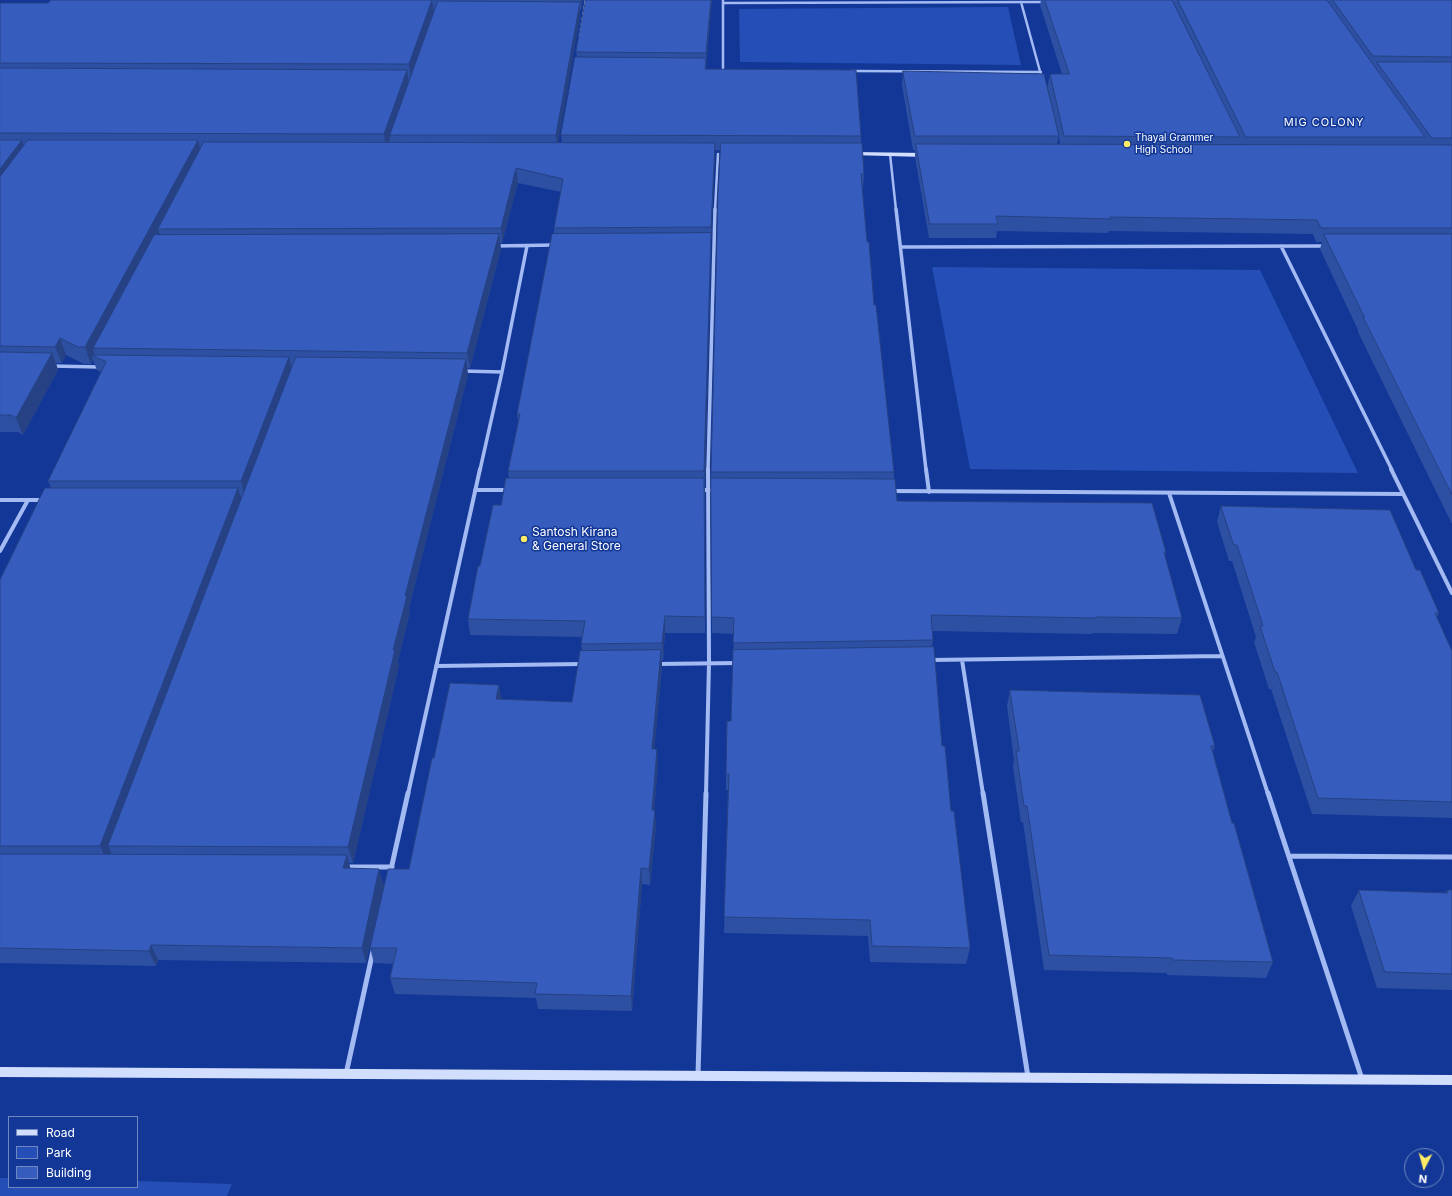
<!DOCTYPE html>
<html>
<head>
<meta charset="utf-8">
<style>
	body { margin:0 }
	#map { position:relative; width:1452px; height:1196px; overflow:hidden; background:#123796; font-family:Inter,sans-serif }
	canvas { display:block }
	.legend { position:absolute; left:8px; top:1116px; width:130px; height:72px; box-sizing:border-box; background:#123796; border:1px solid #7187c0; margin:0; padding:5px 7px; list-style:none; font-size:12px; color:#fff }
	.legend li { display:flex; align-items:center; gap:8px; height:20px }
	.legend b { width:20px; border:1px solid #7187c0 }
	.north { position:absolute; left:1404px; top:1148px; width:40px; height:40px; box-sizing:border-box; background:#123796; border:1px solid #7187c0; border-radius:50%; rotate:186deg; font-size:11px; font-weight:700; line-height:16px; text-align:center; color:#fff }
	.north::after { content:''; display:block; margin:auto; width:14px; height:18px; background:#ffeb65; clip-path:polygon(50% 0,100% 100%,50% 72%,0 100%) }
</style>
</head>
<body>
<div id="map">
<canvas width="1452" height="1196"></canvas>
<ul class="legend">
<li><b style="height:5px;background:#d2defd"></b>Road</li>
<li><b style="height:11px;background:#254fb6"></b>Park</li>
<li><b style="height:11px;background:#365dbd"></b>Building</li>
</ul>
<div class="north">N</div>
</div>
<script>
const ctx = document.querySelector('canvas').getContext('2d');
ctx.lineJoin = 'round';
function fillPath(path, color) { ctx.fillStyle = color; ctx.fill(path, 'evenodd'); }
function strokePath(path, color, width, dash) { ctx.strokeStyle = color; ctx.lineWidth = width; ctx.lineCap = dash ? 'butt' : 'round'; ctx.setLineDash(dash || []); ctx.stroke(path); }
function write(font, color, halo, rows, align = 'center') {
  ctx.font = font + ' Inter,sans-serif'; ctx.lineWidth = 3; ctx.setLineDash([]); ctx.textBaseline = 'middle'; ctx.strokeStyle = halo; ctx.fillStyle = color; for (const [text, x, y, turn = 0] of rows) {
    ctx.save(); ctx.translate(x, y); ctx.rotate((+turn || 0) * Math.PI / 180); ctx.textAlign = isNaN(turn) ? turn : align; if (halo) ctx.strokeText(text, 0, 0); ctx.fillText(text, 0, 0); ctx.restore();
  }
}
fillPath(new Path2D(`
	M1008,7L1021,65L740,62L739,9Z
	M932,267L1260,270L1358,473L970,469Z
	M0,1178H9V1187H137V1181L232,1184L227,1196H0Z`), '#254fb6');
strokePath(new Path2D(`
	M723,0V70
	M1021,2L1041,75
	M723,3L1045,2
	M580,35L586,0
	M852,71L1041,72
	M890,154L896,210
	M715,210L718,154`), '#a3baf3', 2.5);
strokePath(new Path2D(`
	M896,209L926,470
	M496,246L555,245
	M1281,246L1392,470
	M901,247L1326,246
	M52,366L99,367
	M462,371L502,372
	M480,470L502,372L527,246
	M708,470L715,209`), '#a3baf3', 3.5);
strokePath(new Path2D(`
	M926,469L929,492
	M1391,469L1452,593
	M475,490H509
	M699,490H717
	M891,491L1403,494
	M1169,493L1268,794
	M0,500H44
	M0,551L28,500
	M931,660L1222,656
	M962,660L983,794
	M657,664L738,663
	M436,666L582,664
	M408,794L480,469
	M706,794L709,663L708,469`), '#a3baf3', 4);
strokePath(new Path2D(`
	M983,793L1028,1077
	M1268,793L1362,1079
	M1289,856L1452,857
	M344,867H392
	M390,874L408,793
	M346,1074L373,951
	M698,1075L706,793`), '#a3baf3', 5);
fillPath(new Path2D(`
	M853,152L925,153L928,155L925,157L851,155V153Z
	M0,1067L1452,1075V1085L0,1077Z`), '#d2defd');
fillPath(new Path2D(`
	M51,0H583L581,10H580V16L558,142L562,143L561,135L577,57L576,52L712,0L706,69L861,136V143L864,174L863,189H862L867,242L874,305L894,472V479L897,501L1166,552L1165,556L1182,618L1177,634L1093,633L1092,634L933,631V640L932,647L942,746L970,948L966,964L870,962L868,936L724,933L728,790H726V774L731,721L734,634L712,633L711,472L720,150H715L711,242L705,487V633H665L663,660H662V667L654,749L658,765L654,810L656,826L650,885L642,884L632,1011L538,1009L536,998L395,994L390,978L393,964L374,963L370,948L409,869L434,758L499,685L501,699L572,702L582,651L581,644L582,637L470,635L468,619L480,566L501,505L509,478L508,471L518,421L517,414L554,234V228L561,192L518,183L502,243H500L501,249L470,368H467L468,375L409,608L410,612L398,661L399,666L353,863H349L350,868L384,885L366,963L158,960L156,966L0,963V580L51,488L48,481L101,372L97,370L93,360L91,364H84L66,355L62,363H56L58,370L23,435L18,432H0V3H48Z
	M1041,0H1452V524L1358,332V330L1320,249L1322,242H1316L1313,234L1109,231L1108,233L997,231L996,238H929L915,157V150H913L902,85L903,71L1047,88L1050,74H1062L1040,5ZM1059,136L1060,144H1057Z
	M1221,506L1416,570L1439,613L1437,617L1452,651V818L1312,814L1271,689H1269L1254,642L1256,637L1232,561H1229L1217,522Z
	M1010,690L1215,746L1213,752L1232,823L1273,962L1266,978L1167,975V973L1044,970L1023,822H1021L1013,767L1014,760L1007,706Z
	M1359,890L1445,893L1447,890H1452V990L1377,988L1351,906Z`), '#2e50a3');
fillPath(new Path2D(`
	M432,0L434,14L411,79L409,64Z
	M581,0H583L581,10Z
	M711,0H712L706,66V53Z
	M580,2V16L557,150L556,135Z
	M407,70L409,85L390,135V138L386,149L384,134Z
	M22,140L27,156L0,193V169Z
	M198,140L202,156L158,229L160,235L93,348L95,356L91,355L93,360L91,364L85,347Z
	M715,143V157L711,242V227Z
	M516,168L518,183L502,243L501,228Z
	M711,233V248L705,487L704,471Z
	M499,234L501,249L470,368L467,353Z
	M60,338L66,355L62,363L55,347Z
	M52,353L58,370L23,435L16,418Z
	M289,357L293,373L245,497L241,481Z
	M466,359L468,375L409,608L410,612L398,661L399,666L353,863L348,847L405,596Z
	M238,488L243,504L108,846L111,852L107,862L100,846Z
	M665,616V633L663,660L662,643Z
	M661,650L662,667L653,765L652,749Z
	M499,685L502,701L496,699Z
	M657,749L658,765L653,826L652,810Z
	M655,810L656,826L650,885L649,869Z
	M347,855L351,871L343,868Z
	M641,868L642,884L632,1011L631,996Z
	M379,869L384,885L366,963L362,948Z
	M151,945L158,960L156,966L149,951Z`), '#264184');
const building = new Path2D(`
	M51,0H432L409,64L0,63V3H48Z
	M586,0H711L706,53L576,52Z
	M1045,0H1172L1240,137L1064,136L1050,74H1069Z
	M1178,0H1327L1425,137H1246Z
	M1333,0H1452V57L1373,56Z
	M438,1L580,2L556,135H390Z
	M575,57L706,58L705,69L856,70L861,136L561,135Z
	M1377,62H1452V138H1432Z
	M0,68L407,70L384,134L0,133Z
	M903,71L1044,74L1059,136H915Z
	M0,140H22L0,169Z
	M28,140H198L85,347H78L60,338L55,347L0,346V177Z
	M204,142L715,143L711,227L554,228L563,179L516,168L501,228L158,229Z
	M721,143H862L864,174H861L867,242H869L874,305H876L894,472H711L718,193Z
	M916,144L1452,145V228H1321L1317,220L1110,217L1111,219L996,216L998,224H930Z
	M711,233L704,471H508L520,414H517L552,234Z
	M499,234L467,353L93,348L154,235Z
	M1324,234H1452V495L1363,317H1364Z
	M0,352L52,353L16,418L11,415H0Z
	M91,355L289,357L241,481H48L106,362Z
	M296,357L466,359L405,596H407L393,650H395L348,847L108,846Z
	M506,478H704L705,617L665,616L662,643L581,644L585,621L468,619L478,566H480L493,505H501Z
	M711,478L895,479L897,501L1152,503L1166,552H1164L1182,618L1096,617V618L931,615L933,640L733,643L734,618L712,617Z
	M45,488H238L100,846H0V580Z
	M1221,506L1390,510L1416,570H1420L1439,613H1435L1452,651V802L1318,798L1277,672H1275L1260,626H1263L1237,545H1234Z
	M934,647L942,746H945L951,811H954L970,948L872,946L870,920L724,917L729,774H726L727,721H731L733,650Z
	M661,650L652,749H657L652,810H655L649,869L641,868L631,996L535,994L537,983L390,978L397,948H370L388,869H409L432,758H434L450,683L499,685L496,699L572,702L580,651Z
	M1010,690L1200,695L1215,746H1211L1232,823H1234L1273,962L1173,960L1172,958L1049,955L1027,806H1024L1016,751H1019Z
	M0,854L347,855L343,868L379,869L362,948L151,945L149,951L0,948Z
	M1359,890L1448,893L1447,890H1452V974L1385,972Z`);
fillPath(building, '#365dbd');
strokePath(building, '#264184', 1);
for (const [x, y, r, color] of [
	[1127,144,4,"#ffeb65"],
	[524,539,4,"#ffeb65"]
]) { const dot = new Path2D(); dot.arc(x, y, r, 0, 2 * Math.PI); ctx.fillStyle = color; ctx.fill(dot); strokePath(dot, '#123796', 1.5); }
write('10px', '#fff', '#123796', [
	["Thayal Grammer",1135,138],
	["High School",1135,150]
], 'left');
ctx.letterSpacing = '1px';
write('11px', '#fff', '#123796', [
	["MIG COLONY",1324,123]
]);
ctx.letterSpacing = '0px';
write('12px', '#fff', '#123796', [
	["Santosh Kirana",532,532],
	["& General Store",532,546]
], 'left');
</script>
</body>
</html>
